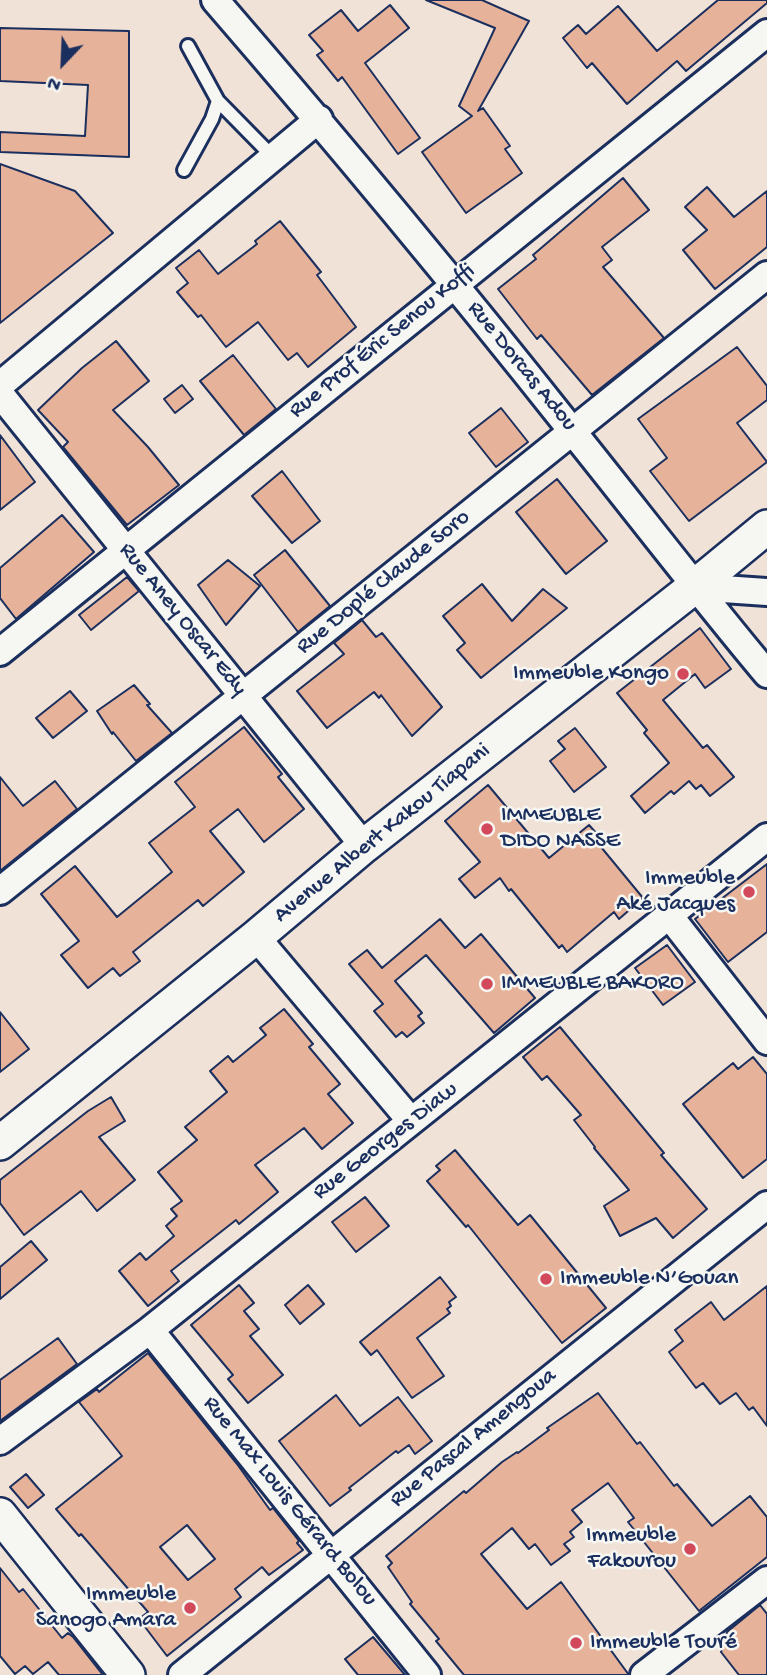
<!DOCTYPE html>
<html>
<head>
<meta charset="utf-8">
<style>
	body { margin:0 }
	#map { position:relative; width:767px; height:1675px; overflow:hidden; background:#f1e2d7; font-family:"Gochi Hand",sans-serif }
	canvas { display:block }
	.north { position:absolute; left:28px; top:28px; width:70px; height:70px; -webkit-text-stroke:5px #f6f6f2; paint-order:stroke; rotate:203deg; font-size:19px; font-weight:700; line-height:28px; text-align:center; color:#1b2f5e }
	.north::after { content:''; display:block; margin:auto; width:24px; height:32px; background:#1b2f5e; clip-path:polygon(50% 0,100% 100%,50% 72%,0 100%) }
</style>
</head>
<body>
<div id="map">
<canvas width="767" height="1675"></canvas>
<div class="north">N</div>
</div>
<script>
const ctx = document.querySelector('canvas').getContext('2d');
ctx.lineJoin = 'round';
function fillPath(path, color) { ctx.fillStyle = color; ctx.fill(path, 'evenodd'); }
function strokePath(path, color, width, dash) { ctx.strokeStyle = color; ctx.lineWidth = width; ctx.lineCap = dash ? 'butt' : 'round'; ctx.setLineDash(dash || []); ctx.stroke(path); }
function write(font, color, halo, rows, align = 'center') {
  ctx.font = font + ' "Gochi Hand",sans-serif'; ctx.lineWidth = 5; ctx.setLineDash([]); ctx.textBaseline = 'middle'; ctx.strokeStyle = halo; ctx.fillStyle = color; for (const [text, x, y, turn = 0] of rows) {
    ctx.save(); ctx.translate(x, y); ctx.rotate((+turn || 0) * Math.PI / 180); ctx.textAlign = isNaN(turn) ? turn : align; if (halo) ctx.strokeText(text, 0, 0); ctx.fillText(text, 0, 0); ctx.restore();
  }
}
const building = new Path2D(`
	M426,0H482L529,21L478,111L483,108L510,146L505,149L522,173L466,213L422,152L472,116L459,106L495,28Z
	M718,0H767V3L686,71L677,61L627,104L592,63L587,68L563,38L578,25L586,34L618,6L657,51Z
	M390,5L409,28L365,63L420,138L398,154L342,77L338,81L317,55L323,51L309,35L341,10L358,31Z
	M0,28L129,31V157L0,152V132L85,136L88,85L0,81Z
	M0,164L75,191L113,233L0,323Z
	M623,178L649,210L602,247L612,260L603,267L664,338L592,395L541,335L537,339L498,289L536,259L533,255Z
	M707,187L734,217L767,191V247L715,289L683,250L707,230L685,207Z
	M280,221L321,272L317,275L356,327L308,367L297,353L288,360L258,322L226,347L201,315L198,317L177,292L188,283L176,268L199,250L218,274L257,244L255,241Z
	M116,341L149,381L113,410L148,447L179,485L127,525L63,447L68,442L38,410L82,368Z
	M737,347L767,386V400L737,423L767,462L689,521L650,471L667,458L638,419Z
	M233,355L276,409L244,435L200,381Z
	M182,385L193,399L175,413L164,399Z
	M501,408L528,442L496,467L469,433Z
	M0,435L35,482L0,510Z
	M282,471L320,521L292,543L252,496Z
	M557,479L607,541L566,574L516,512Z
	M62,515L94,552L16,619L0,598V568Z
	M285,550L330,606L298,632L254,575Z
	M228,560L260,586L226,625L198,585Z
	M127,577L139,591L91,630L79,615Z
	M482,584L512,621L543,589L567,608L481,678L457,650L465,643L443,616Z
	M362,620L376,637L382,633L442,707L412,736L381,695L379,698L374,692L327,728L297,691L344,654L334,643Z
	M700,628L731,669L705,688L695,674L663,700L703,748L707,745L734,777L710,796L701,785L696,789L689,781L674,794L671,791L645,813L631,796L669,763L644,733L647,730L617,693Z
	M134,685L150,704L147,705L172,733L136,761L113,732L112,734L97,711Z
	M70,691L87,711L53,738L36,718Z
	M244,727L282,774L278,777L304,809L264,842L238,809L210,831L244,872L203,906L198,900L133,952L140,961L120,976L113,968L88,988L61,955L79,941L41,894L75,866L117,917L172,872L149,843L195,807L175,782Z
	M575,728L606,767L574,792L550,761L565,749L558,741Z
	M0,777L23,806L55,781L77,809L0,871Z
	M488,785L549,858L589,825L605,843L601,847L643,898L619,919L614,912L567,952L562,945L559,948L511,889L509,891L500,878L475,898L459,879L480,862L445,821Z
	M767,864V932L728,962L695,919Z
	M440,919L465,948L481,934L535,998L494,1033L426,955L395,981L422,1013L418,1016L424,1023L407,1037L402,1032L396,1037L374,1011L383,1004L349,964L367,950L382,968Z
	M667,945L695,982L663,1005L635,968Z
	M284,1009L313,1044L309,1047L340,1084L328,1094L353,1123L322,1149L304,1128L255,1165L278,1192L239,1224L236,1220L171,1271L179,1281L148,1306L119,1271L140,1253L146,1260L174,1236L166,1226L177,1216L171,1209L182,1201L158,1172L197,1140L185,1127L227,1092L210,1071L228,1056L233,1062L266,1035L260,1028Z
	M0,1012L29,1049L0,1072Z
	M560,1027L664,1153L661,1155L707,1209L673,1238L656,1218L620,1236L604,1206L629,1190L594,1148L595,1147L574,1120L581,1115L547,1076L542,1080L523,1057Z
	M753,1057L767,1074V1159L743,1178L683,1104L733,1063L738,1069Z
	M111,1097L125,1121L99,1137L135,1180L97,1211L81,1191L24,1235L0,1203V1180L88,1111Z
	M455,1150L518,1225L530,1215L606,1308L562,1343L468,1225L466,1227L427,1181L440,1170L436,1166Z
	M365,1197L389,1226L356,1252L332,1222Z
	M31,1241L47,1260L0,1299V1267Z
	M440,1277L456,1297L449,1302L451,1306L447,1309L450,1313L417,1338L444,1376L412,1398L377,1350L371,1355L360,1342Z
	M239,1285L254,1303L244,1311L259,1329L250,1336L283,1375L248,1403L228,1379L233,1375L191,1325Z
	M308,1285L324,1304L300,1324L285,1305Z
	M767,1286V1426L753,1407L749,1410L736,1393L720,1404L703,1383L696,1388L669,1352L683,1341L675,1330L711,1302L724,1320Z
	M58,1338L77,1364L0,1421V1380Z
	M148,1353L237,1464L270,1510L273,1508L299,1541L297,1543L303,1550L269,1575L262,1567L235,1589L241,1597L167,1656L139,1619L148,1612L81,1534L79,1536L56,1509L122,1456L79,1402L97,1389L99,1392ZM187,1525L215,1559L188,1580L160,1547Z
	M598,1393L637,1444L640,1442L674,1486L677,1484L712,1526L750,1496L767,1517V1557L699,1611L628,1522L634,1518L608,1483L572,1510L582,1522L570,1532L574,1537L564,1544L570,1551L551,1565L535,1544L529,1549L512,1528L481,1554L527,1609L561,1582L629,1675H464L436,1641L439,1639L410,1604L412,1602L388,1567L392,1563L386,1556L464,1491L466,1493L502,1462L517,1452L518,1453L549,1430L547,1428Z
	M336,1395L360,1426L398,1397L432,1441L415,1454L409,1445L398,1453L396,1451L349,1488L351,1490L330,1506L279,1441Z
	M26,1474L44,1495L28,1508L10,1487Z
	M0,1568L19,1592L23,1589L62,1638L68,1633L73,1637L103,1675H59L48,1662L33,1674L25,1666L15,1674L0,1656Z
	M760,1605L767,1614V1675H739L721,1652L727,1632Z
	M373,1637L405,1675H358L345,1659Z`);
fillPath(building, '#e6b299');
strokePath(building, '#1b2f5e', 2);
const service = new Path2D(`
	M218,101L273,157
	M184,170L212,119L218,101L188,46`);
const minor = new Path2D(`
	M215,0C336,140 454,282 569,427C635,509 699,593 767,674
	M0,385L319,119
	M0,394L364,846
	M694,587L767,592
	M0,652L767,33
	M0,891L767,275
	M668,914L767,1041
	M256,937L411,1121
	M150,1330L427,1675
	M0,1441L150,1330L767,837
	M182,1675L767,1205
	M644,1675L767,1580`);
const tertiary = new Path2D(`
	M0,1143L256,937L364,846L694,587L767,527
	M0,1515L128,1675`);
strokePath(service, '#1b2f5e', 18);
strokePath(minor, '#1b2f5e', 32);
strokePath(tertiary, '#1b2f5e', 38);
strokePath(service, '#f6f6f2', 12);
strokePath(minor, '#f6f6f2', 26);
strokePath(tertiary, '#f6f6f2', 33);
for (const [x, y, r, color] of [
	[683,674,7,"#d1495b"],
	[487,829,7,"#d1495b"],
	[749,892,7,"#d1495b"],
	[487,984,7,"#d1495b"],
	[546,1279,7,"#d1495b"],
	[690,1549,7,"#d1495b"],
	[190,1608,7,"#d1495b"],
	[576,1643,7,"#d1495b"]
]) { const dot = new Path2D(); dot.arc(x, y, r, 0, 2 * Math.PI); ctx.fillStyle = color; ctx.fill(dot); strokePath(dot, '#f6f6f2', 2.5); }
write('23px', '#1b2f5e', '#f6f6f2', [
	["Rue Prof Éric Senou Koffi",383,342,-39],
	["Rue Dorcas Adou",521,367,51],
	["Rue Doplé Claude Soro",384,583,-39],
	["Rue Aney Oscar Edy",182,620,51],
	["Avenue Albert Kakou Tiapani",383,834,-39],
	["Rue Georges Diaw",386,1142,-38],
	["Rue Pascal Amengoua",474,1439,-39],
	["Rue Max Louis Gérard Bolou",289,1502,51]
]);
write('23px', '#1b2f5e', '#f6f6f2', [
	["Immeuble Kongo",669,674],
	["IMMEUBLE",501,816,"left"],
	["DIDO NASSE",501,842,"left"],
	["Immeuble",735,879],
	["Aké Jacques",735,905],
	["IMMEUBLE BAKORO",501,984,"left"],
	["Immeuble N’Gouan",560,1279,"left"],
	["Immeuble",676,1536],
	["Fakourou",676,1562],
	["Immeuble",176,1595],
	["Sanogo Amara",176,1621],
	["Immeuble Touré",590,1643,"left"]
], 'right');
</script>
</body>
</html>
